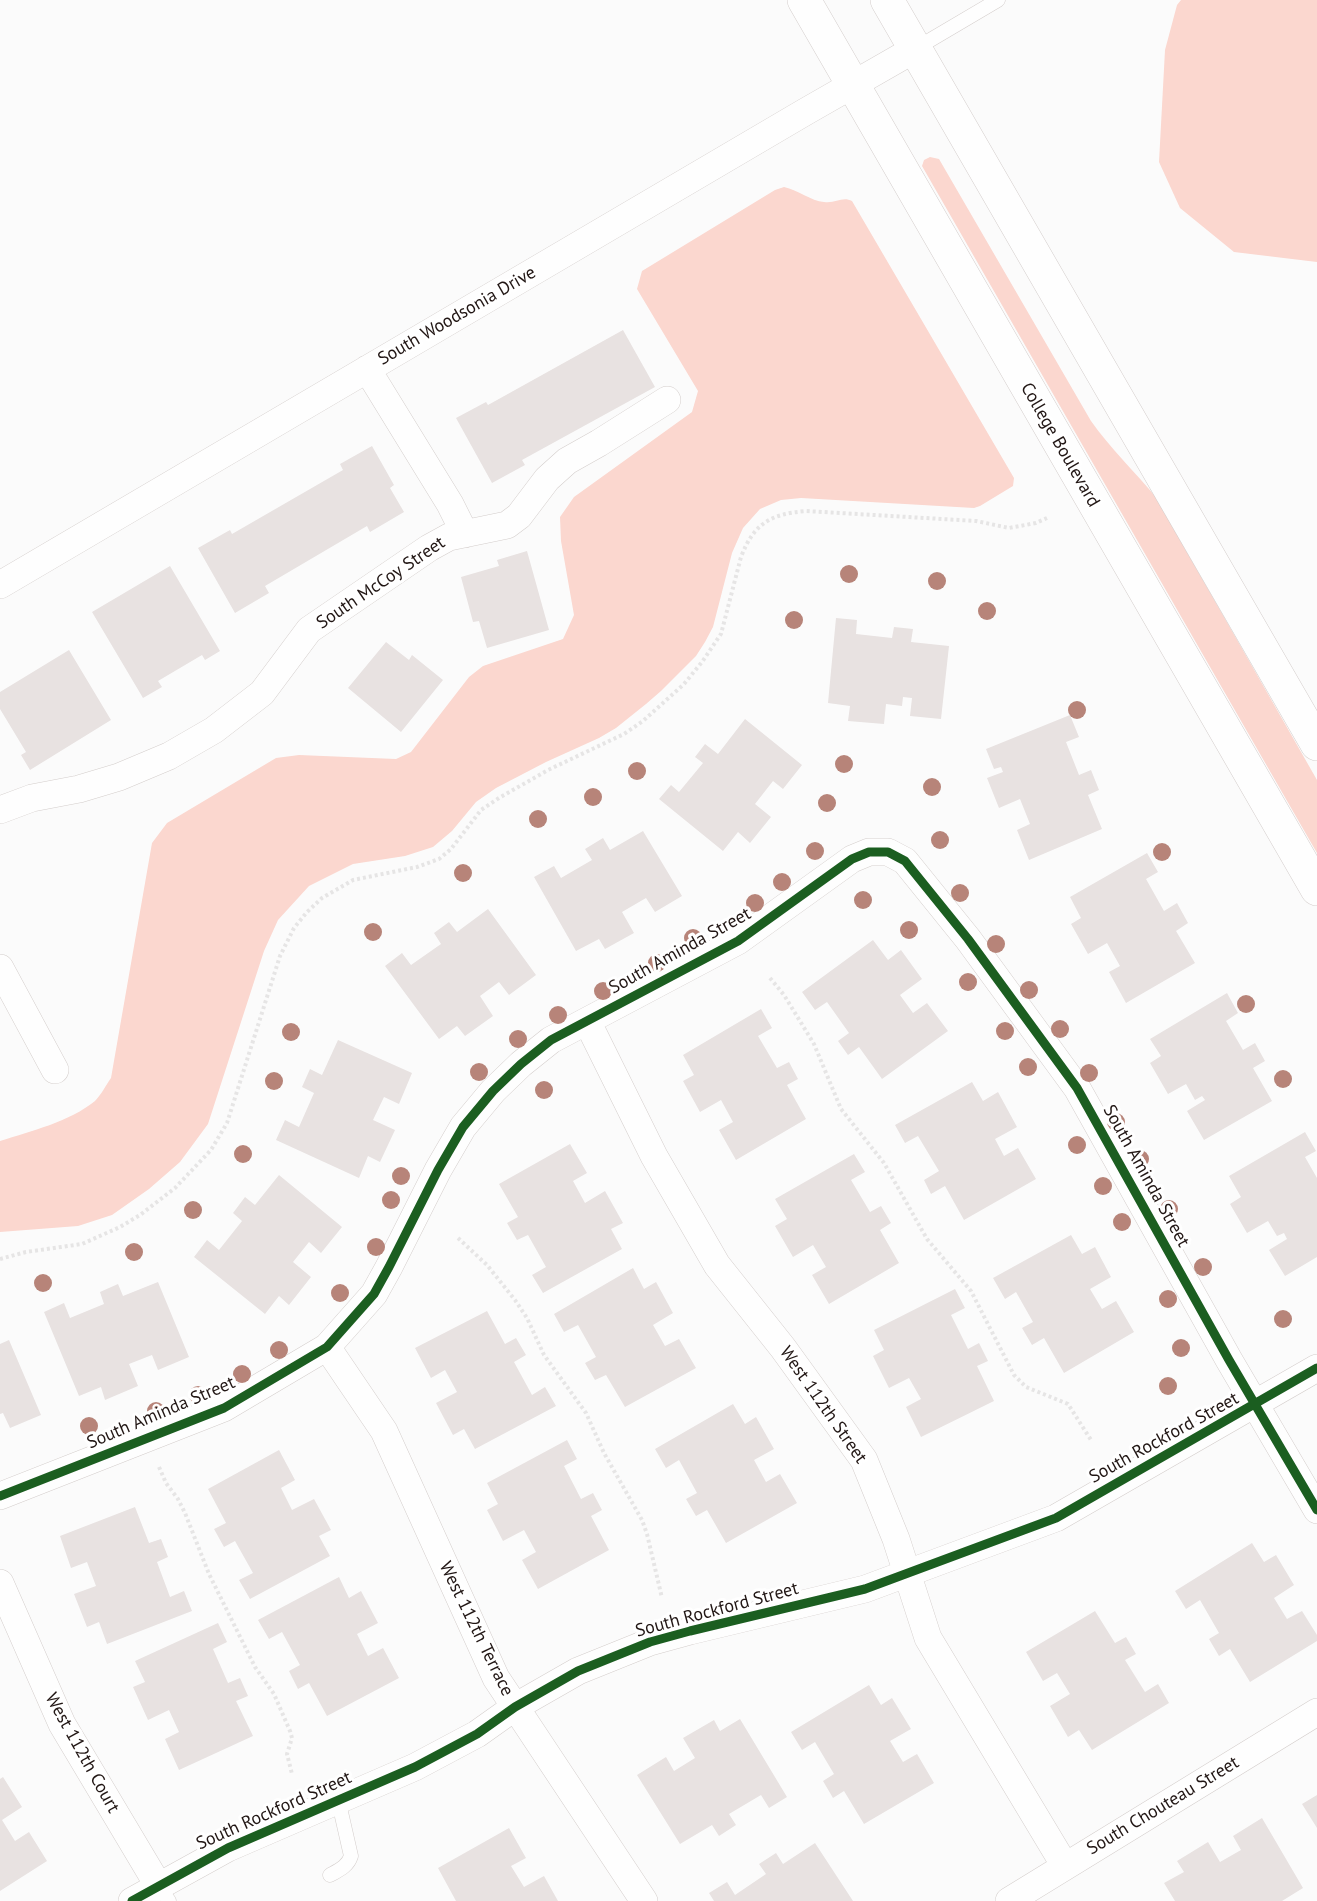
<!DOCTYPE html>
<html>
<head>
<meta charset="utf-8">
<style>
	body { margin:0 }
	canvas { display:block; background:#fbfbfb }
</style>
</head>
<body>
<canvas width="1317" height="1901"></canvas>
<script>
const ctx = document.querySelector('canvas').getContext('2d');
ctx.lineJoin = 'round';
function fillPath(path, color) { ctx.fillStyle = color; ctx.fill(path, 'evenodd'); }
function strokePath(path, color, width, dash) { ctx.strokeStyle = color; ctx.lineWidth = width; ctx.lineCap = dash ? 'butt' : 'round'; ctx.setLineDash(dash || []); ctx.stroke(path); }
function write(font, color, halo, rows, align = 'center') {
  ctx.font = font + ' "PT Sans",sans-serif'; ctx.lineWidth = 6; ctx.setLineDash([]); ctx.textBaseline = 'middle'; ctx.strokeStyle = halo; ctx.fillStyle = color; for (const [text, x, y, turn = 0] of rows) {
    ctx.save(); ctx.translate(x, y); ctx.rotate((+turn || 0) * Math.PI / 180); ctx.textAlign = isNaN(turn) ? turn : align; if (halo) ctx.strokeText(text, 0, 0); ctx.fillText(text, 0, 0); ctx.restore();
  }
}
fillPath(new Path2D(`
	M1181,0H1317V262L1234,252L1180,208L1159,162L1165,50L1177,5Z
	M930,157L939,159L1091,421C1110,448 1134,471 1155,496L1317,780V853L922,166L924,160Z
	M784,187C798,190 811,201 824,202C835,204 842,196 852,201L1014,478L1013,486L980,506L974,508L801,498L781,500L760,509L743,528L732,553L713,627L705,642L696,656L661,691L646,704L616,728L599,738L546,762L496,788L476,802L452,831L433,847L405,856L353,864L309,886L278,920L264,951L208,1124L180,1162L149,1189L112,1215L78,1226L0,1232V1141C31,1131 69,1122 95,1101C101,1095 106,1085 111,1078L152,843L167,823L276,758L299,755L396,759L411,752L469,677L483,666L563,639L574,615L561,541L560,517L574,497L692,412L698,391L637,289L642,271L775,190Z`), '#fbd7cf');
fillPath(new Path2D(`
	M623,330L655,387L522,460L525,465L492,483L456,418L486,402L488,405Z
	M372,446L394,485L390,488L404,512L370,532L367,526L265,586L269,593L235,613L198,548L230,530L232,534L343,470L340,464Z
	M527,551L549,630L487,648L479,621L473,622L461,577L499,566L497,560Z
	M170,566L220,651L205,660L202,655L158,681L162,687L143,698L92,612Z
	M836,618L857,620L856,634L892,638L894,627L913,629L911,642L949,646L941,719L910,716L912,698L903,697L902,706L886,704L884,724L848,721L850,706L828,703Z
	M386,642L409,660L412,655L443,680L401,732L348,688Z
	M69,650L111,720L30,770L21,755L26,752L0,709V692Z
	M1070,715L1079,737L1066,742L1079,775L1091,770L1099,790L1088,795L1102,829L1029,860L1017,830L1030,824L1020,799L999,808L987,778L1003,772L1001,767L994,769L986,749Z
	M745,719L802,765L783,789L773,781L755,804L771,817L750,843L738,832L723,851L659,799L671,785L679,792L703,763L695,757L705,744L718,754Z
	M643,831L682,896L655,912L646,898L622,912L634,933L605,949L599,939L576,951L534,877L554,866L561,878L592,860L585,849L603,838L610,850Z
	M1147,853L1158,872L1146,879L1164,911L1177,903L1188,923L1176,931L1195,963L1126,1003L1109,972L1120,966L1107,943L1088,954L1071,924L1081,918L1070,897Z
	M488,909L536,975L509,995L499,982L480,996L493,1016L465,1036L457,1026L439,1039L385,966L402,953L411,965L441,944L434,933L449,922L457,932Z
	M873,940L888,960L901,950L922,979L900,995L913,1013L927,1003L948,1031L882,1079L859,1047L848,1055L838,1041L849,1033L827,1002L815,1010L802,992Z
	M1227,993L1238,1013L1226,1021L1243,1050L1255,1043L1265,1061L1253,1068L1272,1101L1204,1140L1187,1111L1205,1100L1202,1096L1195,1100L1186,1084L1168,1094L1150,1063L1161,1056L1150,1039Z
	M761,1009L772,1028L758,1036L777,1068L789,1062L798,1079L787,1085L806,1119L736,1160L719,1130L733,1122L721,1100L700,1112L683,1081L694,1075L683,1055Z
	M338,1040L412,1073L399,1104L384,1097L373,1120L395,1130L380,1162L368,1156L359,1178L276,1140L285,1120L299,1127L314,1093L302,1087L310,1069L322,1075Z
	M972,1082L983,1101L998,1092L1017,1127L995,1139L1004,1156L1018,1148L1036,1179L964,1220L945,1186L931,1194L924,1180L939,1171L918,1136L905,1143L895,1125Z
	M1305,1132L1316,1151L1305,1157L1317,1178V1257L1285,1276L1269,1250L1287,1239L1284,1233L1277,1236L1268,1221L1247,1233L1230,1204L1241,1197L1229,1176Z
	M570,1144L587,1173L573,1181L585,1203L605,1191L623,1223L611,1229L622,1249L543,1293L532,1275L546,1267L528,1235L517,1240L507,1223L518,1217L499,1184Z
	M854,1154L865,1172L851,1180L870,1212L881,1206L891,1223L880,1230L899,1263L829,1304L812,1275L826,1267L813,1245L793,1257L775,1226L787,1219L775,1199Z
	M279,1175L342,1227L321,1253L309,1242L293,1262L311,1277L289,1305L279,1296L265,1314L194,1257L207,1240L219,1250L242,1221L233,1213L245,1197L255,1205Z
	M1071,1235L1082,1254L1095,1247L1111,1277L1090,1289L1102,1309L1116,1301L1134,1332L1064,1373L1044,1338L1032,1345L1022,1328L1033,1322L1016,1292L1005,1299L993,1278Z
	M633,1268L644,1289L656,1282L673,1313L653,1325L665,1346L679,1339L696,1368L625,1407L606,1375L595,1380L585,1363L596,1357L578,1325L564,1332L554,1314Z
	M158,1282L189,1357L158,1370L152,1355L129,1364L138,1386L105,1400L101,1387L79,1396L44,1312L64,1303L70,1318L104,1304L100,1292L118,1284L123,1296Z
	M955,1289L965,1308L951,1315L968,1349L979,1343L988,1361L977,1366L994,1401L921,1437L906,1407L921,1399L909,1378L889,1388L873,1356L884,1350L874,1330Z
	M487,1311L505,1344L516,1338L526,1355L514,1362L532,1395L545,1387L556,1406L475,1449L464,1429L453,1435L436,1403L457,1392L445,1370L431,1378L415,1348Z
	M9,1340L41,1415L10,1428L3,1413L0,1414V1344Z
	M733,1404L745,1424L756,1417L774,1449L754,1460L766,1482L780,1474L797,1503L726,1543L707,1510L696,1516L686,1499L697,1493L679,1460L666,1468L655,1449Z
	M567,1440L577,1459L564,1466L581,1499L593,1493L602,1510L591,1516L609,1550L538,1589L522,1560L536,1552L524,1530L503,1541L487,1510L498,1504L487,1483Z
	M279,1450L295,1480L281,1488L292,1510L314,1499L331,1530L319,1536L330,1556L250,1599L239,1580L253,1573L235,1541L224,1547L214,1529L226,1523L208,1489Z
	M135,1507L149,1543L161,1539L168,1557L157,1562L170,1597L184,1591L192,1611L107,1644L99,1622L87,1627L74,1594L96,1586L87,1562L71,1568L60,1536Z
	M1252,1543L1264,1562L1276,1555L1294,1585L1274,1598L1287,1619L1302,1611L1317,1635V1641L1250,1682L1230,1649L1219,1656L1209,1639L1219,1633L1200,1600L1186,1609L1175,1591Z
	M339,1577L349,1598L361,1591L378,1623L357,1634L368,1656L383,1648L399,1678L327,1716L309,1683L298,1689L289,1671L300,1665L282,1632L269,1639L258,1620Z
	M1095,1611L1115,1643L1126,1637L1136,1654L1125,1660L1145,1692L1158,1684L1169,1703L1092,1750L1079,1730L1068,1737L1050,1706L1070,1694L1057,1673L1043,1681L1026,1652Z
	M218,1623L227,1642L213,1649L228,1683L240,1678L248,1696L236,1701L253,1736L179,1770L165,1739L179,1732L169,1710L148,1720L133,1687L145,1682L135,1661Z
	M869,1685L881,1705L892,1698L911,1729L890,1741L903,1762L917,1754L934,1783L864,1824L844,1791L833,1798L823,1781L834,1774L815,1742L802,1750L791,1732Z
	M740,1719L787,1797L769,1808L761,1795L729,1814L736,1825L719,1836L712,1825L680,1844L637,1775L666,1757L674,1771L695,1758L683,1738L714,1720L720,1731Z
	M3,1777L22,1807L2,1820L15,1841L29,1832L47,1861L0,1891V1779Z
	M1317,1795V1828L1302,1804Z
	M1262,1818L1303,1888L1282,1901H1175L1164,1883L1184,1872L1177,1861L1208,1842L1220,1862L1241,1850L1233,1836Z
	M509,1828L526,1858L511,1866L524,1887L544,1876L558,1901H456L438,1868Z
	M815,1843L853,1901H714L709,1893L727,1882L735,1895L766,1874L759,1864L776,1853L783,1864Z`), '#e8e2e1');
const lane = new Path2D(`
	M915,49L998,0
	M330,1875C339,1870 348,1866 351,1856L338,1799
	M158,1885L169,1901`);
const street = new Path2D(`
	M367,369L450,504L465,534
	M0,585L805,112L915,49
	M0,810L32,798L79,789L119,777L169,756L214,730L262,693L309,630L429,548L449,537L507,525L519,516L547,479L567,461L599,443L667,400
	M0,968L55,1070
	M587,1021L654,1156L717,1265L783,1348L864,1460L896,1539L928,1638L1065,1866
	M327,1347L384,1431L496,1678L644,1901
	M0,1496L224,1408L327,1347L374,1294L389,1267L438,1170L463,1127L493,1091L521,1064L551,1040L738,941L852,859L869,852H888L905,861L968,939L1077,1088L1229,1360L1317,1510
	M0,1583L62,1724L158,1885
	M132,1901L228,1848L415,1767L477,1734L515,1707L578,1671L650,1642L690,1631L865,1589L1056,1518L1317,1368
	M1009,1901L1317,1712`);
const secondary = new Path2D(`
	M804,0L1317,889
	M887,0L1317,744`);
strokePath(lane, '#d4cecc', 15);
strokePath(street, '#d4cecc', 28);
strokePath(secondary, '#d4cecc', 34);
strokePath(new Path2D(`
	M770,978L784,995L814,1044L841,1109L884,1163L927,1239L971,1291L1014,1375L1026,1387L1068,1404L1091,1440
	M458,1238L487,1265L515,1300L527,1318L544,1355L586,1413L604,1453L642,1520L647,1534L662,1598
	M0,1259L26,1252L82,1244L120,1227L140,1215L175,1188L211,1150L227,1123L280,956L294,928L307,912L322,898L353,880L417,867L439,859L451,849L481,810L499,798L548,770L624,734L643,721L684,684L702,662L721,634L741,557C754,523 771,514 806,511L976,521L1009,528L1036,523L1047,518
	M159,1467L166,1483L178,1499L185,1513L209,1574L255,1667L274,1694L290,1731L292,1738L287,1754L292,1774`), '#e6e5e5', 4, [3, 3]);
strokePath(lane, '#fefefe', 14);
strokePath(street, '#fefefe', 27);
strokePath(secondary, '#fefefe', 33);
strokePath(new Path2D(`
	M0,1496L224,1408L327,1347L374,1294L389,1267L438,1170L463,1127L493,1091L521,1064L551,1040L738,941L852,859L869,852H888L905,861L968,939L1077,1088L1229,1360L1317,1510
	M132,1901L228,1848L415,1767L477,1734L515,1707L578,1671L650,1642L690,1631L865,1589L1056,1518L1317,1368`), '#1b5e20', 9);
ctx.fillStyle = '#b78479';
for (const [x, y] of [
	[849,574],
	[937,581],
	[987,611],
	[794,620],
	[1077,710],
	[844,764],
	[637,771],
	[932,787],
	[593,797],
	[827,803],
	[538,819],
	[940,840],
	[815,851],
	[1162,852],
	[463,873],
	[782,882],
	[960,893],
	[863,900],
	[755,903],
	[909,930],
	[373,932],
	[693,938],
	[996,944],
	[657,963],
	[968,982],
	[1029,990],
	[603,991],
	[1246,1004],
	[558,1015],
	[1060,1029],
	[1005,1031],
	[291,1032],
	[518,1039],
	[1028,1067],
	[479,1072],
	[1089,1073],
	[1283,1079],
	[274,1081],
	[544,1090],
	[1116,1122],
	[1077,1145],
	[243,1154],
	[1140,1159],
	[401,1176],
	[1103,1186],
	[391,1200],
	[1169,1209],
	[193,1210],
	[1122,1222],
	[376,1247],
	[134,1252],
	[1203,1267],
	[43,1283],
	[340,1293],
	[1168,1299],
	[1283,1319],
	[1181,1348],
	[279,1350],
	[242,1374],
	[1168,1386],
	[198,1395],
	[156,1411],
	[89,1426]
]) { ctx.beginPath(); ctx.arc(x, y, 9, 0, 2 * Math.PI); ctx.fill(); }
write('18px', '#211614', '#fff', [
	["South Woodsonia Drive",457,316,-30],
	["College Boulevard",1060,445,60],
	["South McCoy Street",381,583,-34],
	["South Aminda Street",680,951,-29],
	["South Aminda Street",1146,1176,61],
	["West 112th Street",823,1405,55],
	["South Aminda Street",161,1413,-23],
	["South Rockford Street",1164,1438,-29],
	["South Rockford Street",717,1610,-15],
	["West 112th Terrace",476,1629,64],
	["West 112th Court",82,1753,61],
	["South Chouteau Street",1163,1806,-31],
	["South Rockford Street",274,1811,-24]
]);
</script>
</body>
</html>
